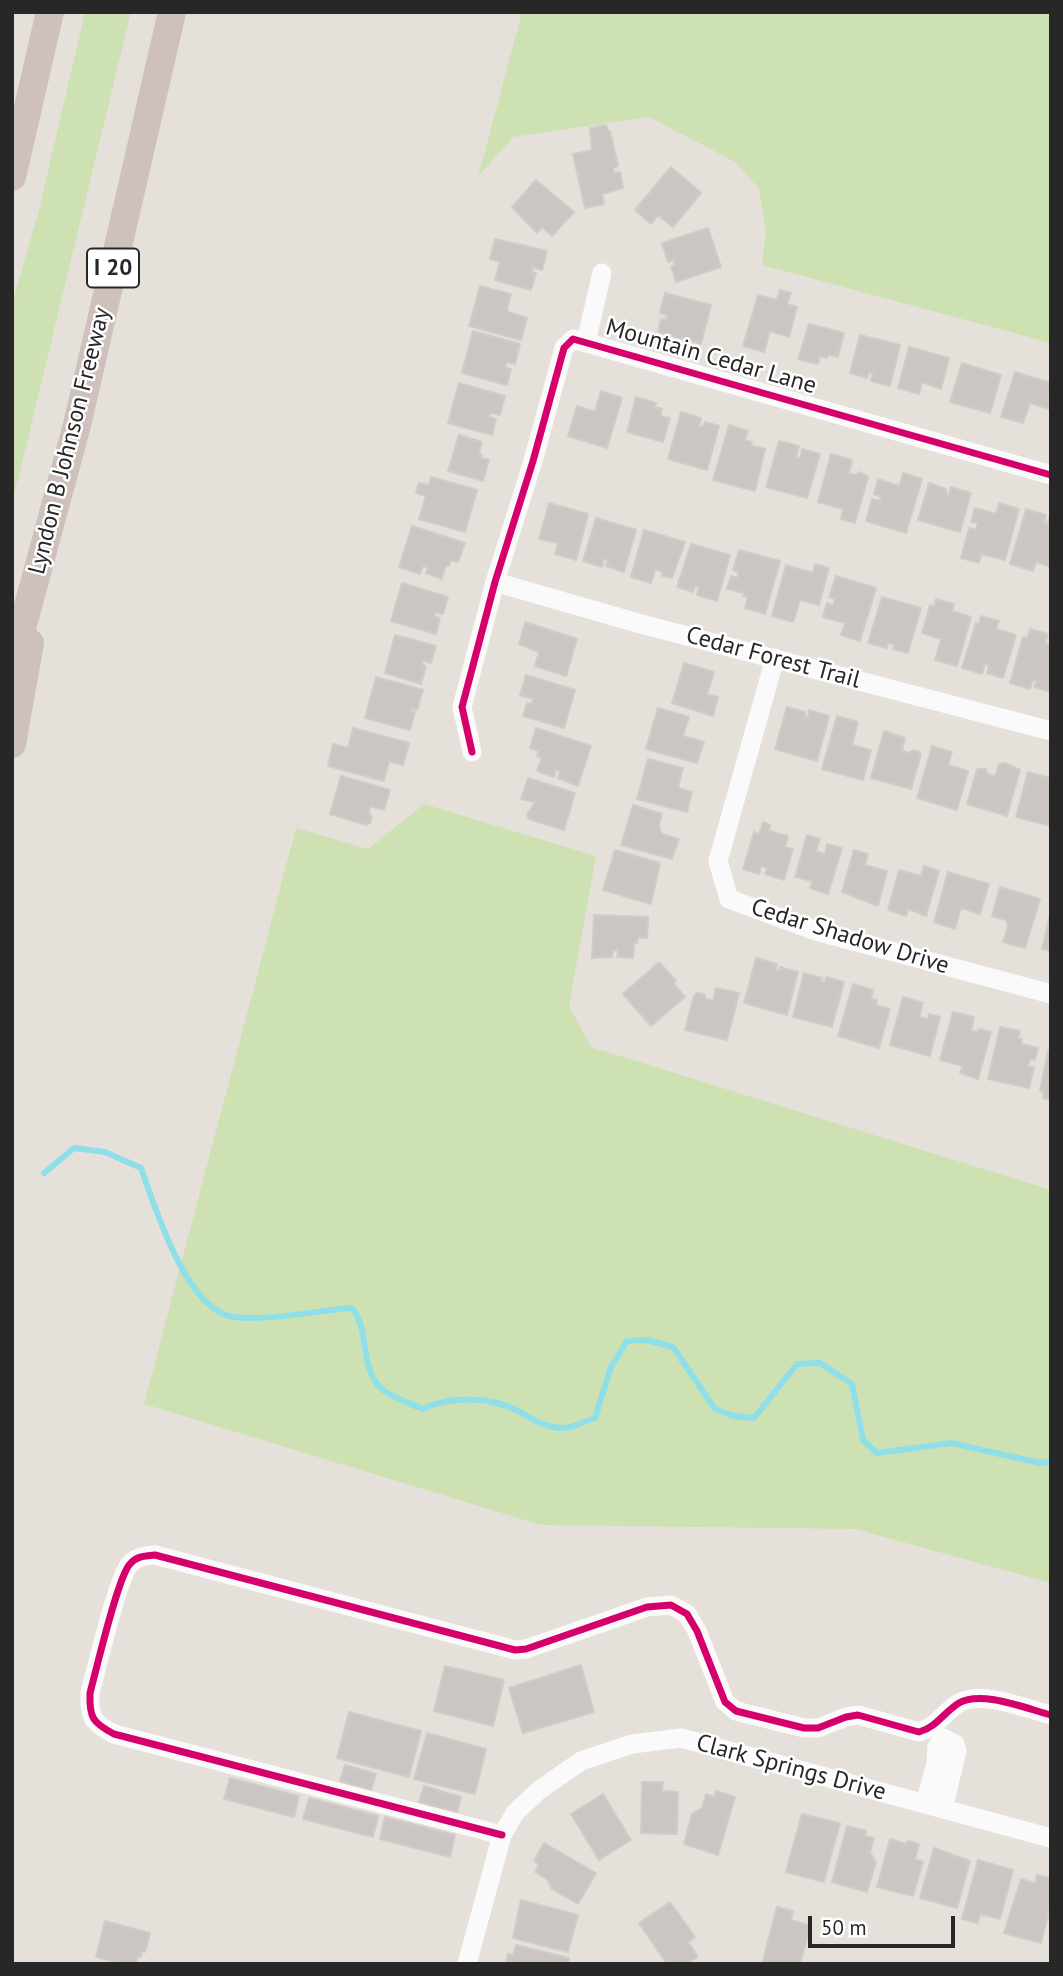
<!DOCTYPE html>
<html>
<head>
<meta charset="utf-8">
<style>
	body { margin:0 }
	#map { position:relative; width:1063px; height:1976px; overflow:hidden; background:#e6e0db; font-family:"PT Sans",sans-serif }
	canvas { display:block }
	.frame { position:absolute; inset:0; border:14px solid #272727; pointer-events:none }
	.scale { position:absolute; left:808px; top:1916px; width:147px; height:32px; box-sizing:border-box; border:4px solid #272727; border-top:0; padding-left:9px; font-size:21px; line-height:24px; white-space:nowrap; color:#272727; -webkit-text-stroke:5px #fff; paint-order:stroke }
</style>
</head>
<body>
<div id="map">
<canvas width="1063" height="1976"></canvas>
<div class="frame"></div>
<div class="scale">50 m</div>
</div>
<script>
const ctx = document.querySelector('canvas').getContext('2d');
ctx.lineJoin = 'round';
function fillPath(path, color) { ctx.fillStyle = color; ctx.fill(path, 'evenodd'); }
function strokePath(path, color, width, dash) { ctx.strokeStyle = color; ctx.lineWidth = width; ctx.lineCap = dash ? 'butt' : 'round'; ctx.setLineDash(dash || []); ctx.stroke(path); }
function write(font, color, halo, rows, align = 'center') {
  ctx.font = font + ' "PT Sans",sans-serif'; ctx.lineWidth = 5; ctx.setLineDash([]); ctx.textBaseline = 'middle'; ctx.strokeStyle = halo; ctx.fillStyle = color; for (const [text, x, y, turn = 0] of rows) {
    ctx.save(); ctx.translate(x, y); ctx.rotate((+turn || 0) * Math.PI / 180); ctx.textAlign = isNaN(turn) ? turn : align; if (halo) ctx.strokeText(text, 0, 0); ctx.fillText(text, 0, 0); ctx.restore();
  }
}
fillPath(new Path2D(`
	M85,12H131L12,504V305L39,210Z
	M522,12H1051V343L762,265L766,232L759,189L735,162L649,117L513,137L478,177Z
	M424,804L596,856L569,1006L591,1047L1051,1190V1583L855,1529L541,1525L144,1404L296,828L368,849Z`), '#cee1b3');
strokePath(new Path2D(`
	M44,1173L74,1148L105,1152L141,1168C155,1207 185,1305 229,1316C257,1323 320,1310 352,1308C371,1331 358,1367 382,1389C392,1398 410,1403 422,1409C450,1396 490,1396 518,1411C533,1419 545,1428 563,1428C573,1428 585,1421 595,1418L611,1367L627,1341L647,1340L673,1347L715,1409L733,1416L754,1418L797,1364L820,1363L852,1384L863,1440L877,1453L951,1443L1040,1463L1051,1461`), '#8edfe8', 6);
const building = new Path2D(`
	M606,125L608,131H610L618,166L613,168L614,173L620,172L623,188L602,194L604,204L585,208L573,154L592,150L590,128Z
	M671,167L701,193L673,227L658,215L651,224L635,210Z
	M536,180L574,212L552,236L542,227L537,233L512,207Z
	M708,228L721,267L676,282L671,266L675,265L673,260L668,262L662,243Z
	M495,239L547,251L542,270L532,267V272L536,273L531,290L495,280L500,262L490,259Z
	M480,286L511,294L507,309L509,312L527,318L521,340L469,326Z
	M780,290L791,293L787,304L797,307L789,337L770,331L764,352L743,346L758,295L777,300Z
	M665,293L711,305L701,344L658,332L661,319L666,320L667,315L660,313Z
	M809,324L844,333L838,357L828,355L827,358L820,356L818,364L798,359Z
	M473,331L520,344L515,364L507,362L505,367L511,369L507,385L462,373Z
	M860,335L900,345L890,386L871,381L873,373L869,372L867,378L850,373Z
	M909,347L949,358L941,389L922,382L919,394L898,388Z
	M962,363L1001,375L990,413L950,402Z
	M1015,372L1051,383L1049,409L1030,403L1023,423L1001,417Z
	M459,383L505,396L500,415L490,413L489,417L496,419L492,435L448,423Z
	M601,391L622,398L607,448L568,436L577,406L595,412Z
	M636,397L656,403L655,407L662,409L660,416L670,418L663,442L627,432Z
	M681,412L701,418L699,426L703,427L705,422L719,426L707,470L668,459Z
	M729,425L748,431L745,440L752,442L751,445L765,449L755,491L713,480Z
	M459,435L482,442L479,454L482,455L481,458L489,460L483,481L448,471Z
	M779,441L799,446L796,457L800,459L802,449L820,454L807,498L766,487Z
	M831,454L852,460L849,473L855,475L861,472L868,477L855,523L841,519L843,509L818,502Z
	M903,473L922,479L906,533L866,521L872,499L880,501L881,497L874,494L878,479L899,486Z
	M431,477L477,490L465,532L419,519L426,496L416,493L419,483L429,485Z
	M929,483L946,489V494H949L951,487L971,493L960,532L918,520Z
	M549,503L588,514L576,560L555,554L558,543L539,539Z
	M999,503L1019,509L1005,560L981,554L979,563L961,558L969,528L976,530L978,523L971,522L975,508L996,514Z
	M1026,509L1046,515L1044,523L1047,524L1049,518L1051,519V567L1036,562L1033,571L1010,564Z
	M596,518L636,530L624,572L606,566L608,560L604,559L602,567L583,561Z
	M412,526L465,543L458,562L451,560L449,566L446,565L442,579L426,573L428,568L423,566L420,574L399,567Z
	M644,530L685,542L672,578L662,576L663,572L655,569L651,583L631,577Z
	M691,544L730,555L717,601L697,595L699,587L695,586L693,592L677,587Z
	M739,550L780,561L765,614L745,608L748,597L743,596L744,593L727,589L731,576L737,578L739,572L733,570Z
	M815,564L829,568L819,605L800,600L793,622L772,616L786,565L813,573Z
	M836,576L876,588L860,641L841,635L845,623L823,617L827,603L833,605L835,599L829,597Z
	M402,583L448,597L443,614L435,612L434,616L440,618L436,634L391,621Z
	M882,597L921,608L908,653L893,649L894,644L888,643L887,648L868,643Z
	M936,599L954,604L952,611L971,617L957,666L935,660L941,639L922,633L930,605L934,606Z
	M981,616L999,621L996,629L1016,635L1003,678L987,673L989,665L985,664L982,674L962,668L976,623L979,624Z
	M525,622L577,639L566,676L535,666L539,652L519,644Z
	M1030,629L1048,634L1045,643L1051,644V692L1034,687L1037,681L1033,680L1030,689L1010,683L1023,637L1027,638Z
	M395,635L436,646L431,663L423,661L422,665L426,666L421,684L385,673Z
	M684,663L714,672L707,694L718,697L713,716L672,703Z
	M526,675L575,690L564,728L523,716L527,703L531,704L533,699L520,695Z
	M376,677L423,690L417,710L411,708L410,711L415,712L410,730L365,718Z
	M787,707L805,712V717L808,718L809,710L829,716L817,761L775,749Z
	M658,708L689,717L683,736L704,742L697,763L646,749Z
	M837,716L858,722L852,745L871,750L863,780L822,769Z
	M353,728L409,743L403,765L389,761L384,781L328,766L333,744L348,748Z
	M536,728L591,746L578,786L558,778L560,771L556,769L554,777L537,771L542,758L537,756L539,751L530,748Z
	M884,731L905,738L902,751L909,753L913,750L919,752L921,755L911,789L871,778Z
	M932,746L952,752L948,765L968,771L957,810L917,798Z
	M648,759L683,768L678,788L692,792L687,812L637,799Z
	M1005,763L1020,770L1007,816L967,804L977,769H986L988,774L995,776L999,764Z
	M1028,772L1051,778V826L1016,817Z
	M341,776L390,790L384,810L370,806L369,813L372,817L370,823L366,825L330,814Z
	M528,778L575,793L564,830L529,819L527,815L535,802L521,799Z
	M633,805L662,814L659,826L662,834L679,839L672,859L621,845Z
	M763,822L770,825L769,831L788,836L785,847L793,849L784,880L765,874L767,868L761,866L759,874L743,869L754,832L759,834Z
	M807,835L820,839L816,851L825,854L827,844L842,848L828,894L810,888L812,881L795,877Z
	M615,850L660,863L651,904L603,890Z
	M854,850L868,854L865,865L887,871L878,906L842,892Z
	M924,866L939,871L926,916L908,909L906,916L888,910L899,870L921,876Z
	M948,872L989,884L980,914L961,908L955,929L934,922Z
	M1000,887L1040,899L1025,948L1003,942L1008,926L1006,920L992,916Z
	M1051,910V951L1042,949Z
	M594,915L648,917L647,938L638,937L637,943H634L633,958L617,957L618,950H613L612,957L592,958Z
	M756,958L777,964L776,970L779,971L780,967L798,972L787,1015L744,1003Z
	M659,962L676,981L673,983L685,997L651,1026L623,994Z
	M804,973L822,978L821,981L825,982L826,977L844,982L832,1027L793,1017Z
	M853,984L873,990L871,999L877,1000L876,1005L890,1009L879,1048L838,1036Z
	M716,988L739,993L727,1040L685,1030L694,996L697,993L704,994L706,999L713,1001Z
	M903,997L923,1003L919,1017L928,1019L929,1014L940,1017L930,1056L890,1045Z
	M953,1012L974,1017L971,1031L977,1032L979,1029L991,1032L978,1079L960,1073L963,1066L940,1060Z
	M1000,1027L1020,1031L1018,1038L1022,1039L1021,1044L1038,1048L1035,1060L1030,1059L1028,1066L1034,1067L1029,1088L988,1079Z
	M1048,1050H1051V1100L1043,1098L1044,1091H1040Z
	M581,1665L594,1712L523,1733L509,1688Z
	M445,1666L504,1680L493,1726L434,1711Z
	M349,1712L421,1731L409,1777L337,1758Z
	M427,1733L486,1749L475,1794L414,1779Z
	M345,1765L376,1774L371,1790L340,1781Z
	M230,1778L299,1796L294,1817L224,1799Z
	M642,1782H663L662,1791L678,1792L677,1834L641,1833Z
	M424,1786L461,1797L457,1812L419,1802Z
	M716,1791L735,1797L718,1855L684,1844L692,1814L702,1808L706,1794L715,1797Z
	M603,1794L631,1840L599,1860L571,1814Z
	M309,1798L378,1816L373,1837L303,1819Z
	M802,1814L840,1823L824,1882L786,1872Z
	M385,1817L455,1835L450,1857L380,1839Z
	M847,1826L866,1831L865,1836L874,1838L870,1852L876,1862L867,1892L832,1882Z
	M890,1839L906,1844L908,1841L919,1844L915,1859L923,1862L913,1896L877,1887Z
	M544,1843L596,1873L578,1904L552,1889L547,1879L535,1872L539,1864L534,1861Z
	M934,1848L970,1861L957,1908L920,1898Z
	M978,1860L1013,1870L1000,1919L980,1914L978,1923L962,1919Z
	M1037,1875L1051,1878V1905L1041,1943L1004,1933L1021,1879L1035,1883Z
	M521,1900L578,1915L568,1952L513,1938Z
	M670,1902L695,1937L688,1942L698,1957L686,1964H667L639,1923Z
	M777,1907L793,1911L791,1920L811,1926L800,1964H762Z
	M105,1921L150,1933L145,1952L142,1951L141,1957L138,1956L136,1964H121L96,1957Z
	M516,1945L569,1958V1964H506L508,1954L513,1955Z`);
fillPath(building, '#cbc6c3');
strokePath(building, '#d0ccc8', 2);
strokePath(new Path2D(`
	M586,342L602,273
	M495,582L641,624L1051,731
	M775,658L718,861L729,899L816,931L1051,994
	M472,752L462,707L495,582L533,461L564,348L573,339L1051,475
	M925,1804L936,1763L937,1747L943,1738L955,1744L957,1751L943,1809
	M502,1835L114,1734C93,1723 89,1718 90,1693C96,1671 118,1576 130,1564C137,1556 145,1556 155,1555L515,1650L526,1649L647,1607L671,1605L687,1614L697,1631L725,1702L736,1711L804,1728H818L846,1717L858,1715L919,1732C937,1727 944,1712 959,1703C982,1690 1027,1709 1051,1715
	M467,1964L502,1835L515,1813L538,1791L581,1761L632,1744L681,1738L1051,1838`), '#fbfafa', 19);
strokePath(new Path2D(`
	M12,177L50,12
	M12,665L77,425L172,12
	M12,744L30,643`), '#cec0ba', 28);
strokePath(new Path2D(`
	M472,752L462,707L495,582L533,461L564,348L573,339L1051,475
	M502,1835L114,1734C93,1723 89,1718 90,1693C96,1671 118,1576 130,1564C137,1556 145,1556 155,1555L515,1650L526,1649L647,1607L671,1605L687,1614L697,1631L725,1702L736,1711L804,1728H818L846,1717L858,1715L919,1732C937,1727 944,1712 959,1703C982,1690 1027,1709 1051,1715`), '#d6006c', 7);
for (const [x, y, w] of [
	[113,268,52]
]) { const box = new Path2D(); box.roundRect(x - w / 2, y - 19.5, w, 39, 5); ctx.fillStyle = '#fff'; ctx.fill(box); strokePath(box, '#272727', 2); }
write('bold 23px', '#272727', null, [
	["I 20",113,268]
]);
write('24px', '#272727', '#fff', [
	["Mountain Cedar Lane",711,357,16],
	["Lyndon B Johnson Freeway",70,441,-76],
	["Cedar Forest Trail",773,658,15],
	["Cedar Shadow Drive",850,937,17],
	["Clark Springs Drive",791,1768,15]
]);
</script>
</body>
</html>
